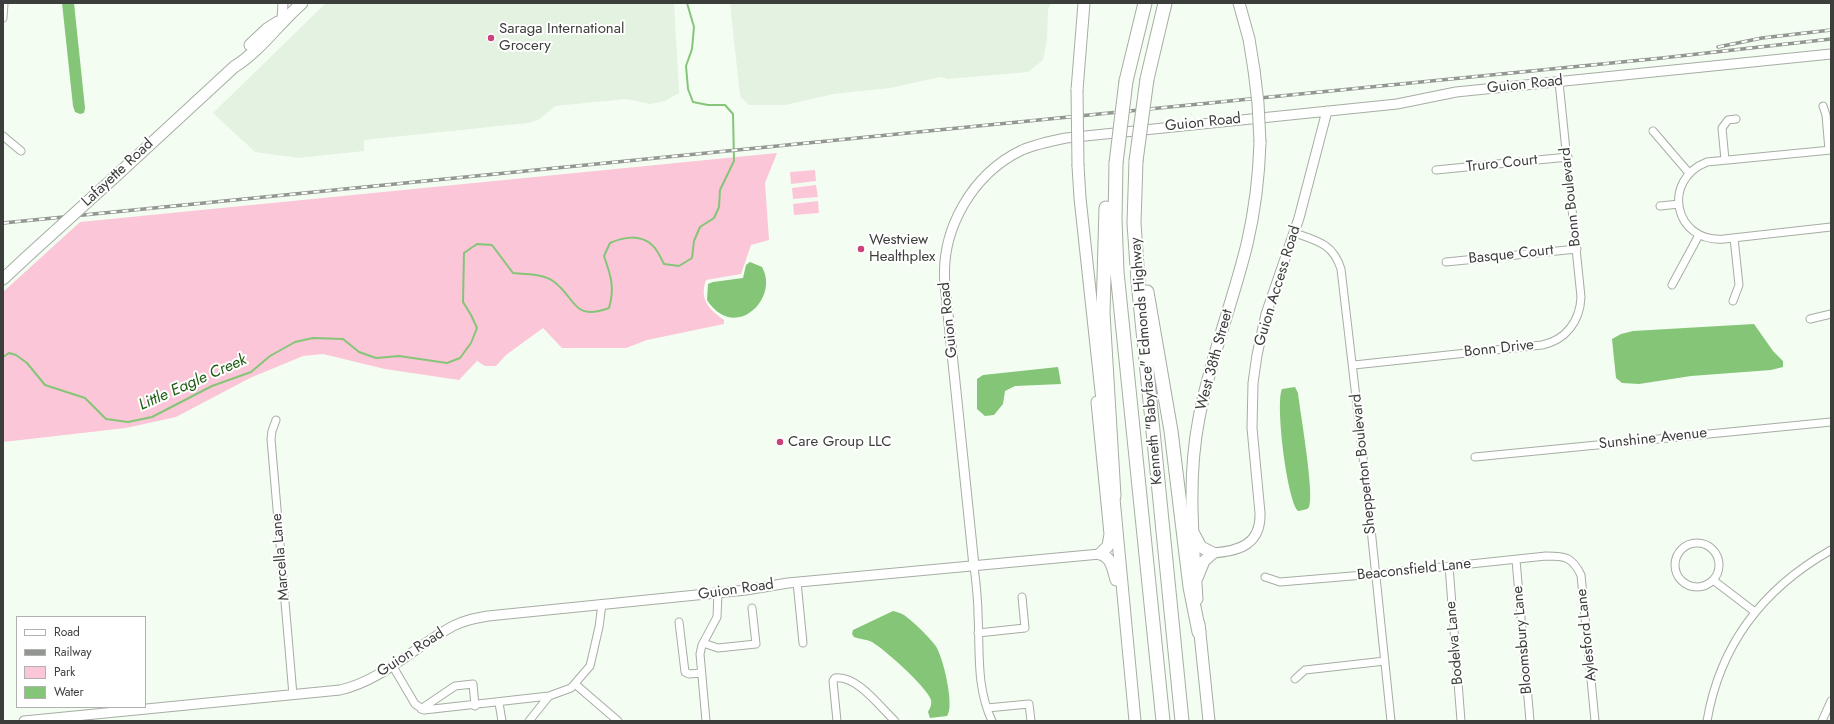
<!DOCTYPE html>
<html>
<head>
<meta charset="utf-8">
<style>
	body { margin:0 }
	#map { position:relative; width:1834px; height:724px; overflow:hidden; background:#f4fdf2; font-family:Jost,sans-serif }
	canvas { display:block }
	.frame { position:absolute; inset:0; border:4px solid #3b3e3a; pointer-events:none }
	.legend { position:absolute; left:16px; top:616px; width:130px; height:92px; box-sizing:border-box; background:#fff; border:1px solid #b1b2b0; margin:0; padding:5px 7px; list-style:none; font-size:12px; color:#3b3e3a }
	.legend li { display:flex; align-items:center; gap:8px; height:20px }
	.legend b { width:20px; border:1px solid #b1b2b0 }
</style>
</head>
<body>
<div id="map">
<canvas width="1834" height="724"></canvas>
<div class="frame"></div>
<ul class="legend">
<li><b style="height:5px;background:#fff"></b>Road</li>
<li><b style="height:5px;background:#929891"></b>Railway</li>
<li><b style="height:11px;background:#fbc6d7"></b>Park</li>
<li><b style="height:11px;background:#85c578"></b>Water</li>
</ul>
</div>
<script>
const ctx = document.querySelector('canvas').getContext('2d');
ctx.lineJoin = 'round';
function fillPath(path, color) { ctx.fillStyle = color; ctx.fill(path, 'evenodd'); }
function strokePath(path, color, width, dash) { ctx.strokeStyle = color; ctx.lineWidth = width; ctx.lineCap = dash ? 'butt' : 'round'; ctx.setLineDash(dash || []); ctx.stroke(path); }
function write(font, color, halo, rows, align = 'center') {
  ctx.font = font + ' Jost,sans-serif'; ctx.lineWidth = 4; ctx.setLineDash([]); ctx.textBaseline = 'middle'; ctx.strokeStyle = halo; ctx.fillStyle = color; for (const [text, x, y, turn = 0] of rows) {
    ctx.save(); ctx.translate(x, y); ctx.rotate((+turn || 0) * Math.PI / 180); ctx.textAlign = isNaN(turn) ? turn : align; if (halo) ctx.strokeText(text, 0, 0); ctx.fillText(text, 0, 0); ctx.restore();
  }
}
fillPath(new Path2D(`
	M326,3H674L679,93L665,101L650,104L626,99L555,106L540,119L528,123L364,140V151L299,158L255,152L213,113Z
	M730,3H1051L1048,9L1047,40L1043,60L1028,72L948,79L941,77L890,88L833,94L785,105H749L740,96Z`), '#e4f2e1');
fillPath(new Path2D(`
	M777,153L765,183L769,240L751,245L741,274L706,280C699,300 709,309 724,320V324L647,340L626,348H562L543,328L506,355L496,366H485L477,361L459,380L385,369L323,354L303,356L250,378L176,417L126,428L3,442V292L80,222Z
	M815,170L816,181L791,184L790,172Z
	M816,185L818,197L793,199L792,188Z
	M818,201L819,213L794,215L793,204Z`), '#fbc6d7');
fillPath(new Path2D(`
	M62,3H74L85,108L84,113L80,114L75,112L73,106Z
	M750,262L762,267C780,298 735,343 707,300L708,284L713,282L743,278L746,265Z
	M1754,324L1773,351L1783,361V367L1771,370L1691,376L1639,384L1622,383L1616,378L1612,339L1621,334L1633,331Z
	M1058,367L1061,384L1015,386L1005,391L1003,404L994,415L985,416L977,409V379L983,375Z
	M1295,387L1298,393C1300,411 1315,496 1309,507C1308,510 1302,510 1298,511C1287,500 1275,403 1282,389Z
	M893,611C897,612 901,613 904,615C914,622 928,636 935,645C943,655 955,707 947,716L930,718L928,712C930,708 932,705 931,700C927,687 884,649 872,642C866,639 859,639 854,637L852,634L853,630Z`), '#85c578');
strokePath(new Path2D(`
	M3,357L9,353L16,355L27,363L45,385L85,398L106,419L128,422L152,417L212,386L251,372L270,356L295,342L313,338L343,339L359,352L376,358L399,356L447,363L460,358L471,343L477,328L471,315L463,302L464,253L477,244L492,245L513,273C525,274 543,274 553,281C576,297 572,322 609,308C615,288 611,276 604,256L610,243C623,237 640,234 652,245C657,249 661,258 664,264L679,266L692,258L694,241L700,227L714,218L719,207L720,190L734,161L733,114L725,105H708L693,102L688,89L686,66L692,49L694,27L687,3`), '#85c578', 2);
const minor = new Path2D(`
	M3,18L4,3
	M1823,106L1826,115L1829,150
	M1653,131L1689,173
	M3,136L21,151
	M1831,150L1707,162C1661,180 1674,243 1724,239L1831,227
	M1725,160L1722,128L1728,120L1736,119
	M1436,170L1568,157
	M1660,206L1679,204
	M1295,233C1318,241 1333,244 1341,269L1368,500L1391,721
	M1446,262L1577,249
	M1672,285L1699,235
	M1733,301L1739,285L1734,238
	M1810,319L1831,314
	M1354,365L1542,345C1566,340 1580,321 1581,297L1559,82
	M276,420L272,431L271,439L293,695
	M1475,457L1831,422
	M1675 565a22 22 0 1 1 44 0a22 22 0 1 1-44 0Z
	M1516,560L1530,721
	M974,566C976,583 978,599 978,615C980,652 976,687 992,721
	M1449,566L1461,721
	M1265,577L1280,582L1376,574L1546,556C1566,556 1572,557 1581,575L1595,721
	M1713,580L1755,612
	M797,582L803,643
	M679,622L685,672L689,674L701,673
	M978,633L1025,628L1022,597
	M703,643L718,648L756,644L752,608
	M392,665L415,704L424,710L549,696
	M1295,679L1305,670L1385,661
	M575,684L618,721
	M499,703L502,721
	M987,708L1029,704L1031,721
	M421,709L455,686L473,684L475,706
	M529,721L549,696L571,688L590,666L599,627L602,604
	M706,721L700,654L702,645L717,617L718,593
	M837,721L833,681L835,678C857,675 880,707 895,721
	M1707,721C1720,644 1764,588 1831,550
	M1822,721L1831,701`);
const tertiary = new Path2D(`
	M282,20L283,3
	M1213,553C1240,551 1261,544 1260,513L1252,428L1253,383L1257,355L1266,314L1299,218L1327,111
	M974,566L945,285C940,230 972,174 1022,150C1036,144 1051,141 1066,138L1397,104L1456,92L1831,54
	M24,721L340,690C381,681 416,646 453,626C464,620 476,618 488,616L746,590L788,583L1100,554`);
const primary = new Path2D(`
	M1239,3L1249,39L1254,70
	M250,45L267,29L278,22
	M1077,90L1084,3
	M1078,166L1080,198L1103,410
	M117,175L234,67C261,50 278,24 302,3
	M3,279L31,253
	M1097,402L1110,534L1108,546L1100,554
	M1113,488L1135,721
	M1193,532L1201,547L1213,553L1204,561L1197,578
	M1100,554C1112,557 1113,570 1116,580
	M1197,599C1193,538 1187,479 1199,418C1210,359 1233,302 1247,244C1255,210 1259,176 1260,142
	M1199,624L1209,721`);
const motorway = new Path2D(`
	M1147,79L1165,3
	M1126,81L1145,3
	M1136,161L1134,223L1138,281L1182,721
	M1116,163L1115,219L1117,272L1163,721
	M1106,208L1103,313L1114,496
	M1147,292L1171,431L1190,587L1199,632`);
strokePath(minor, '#a6aea4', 9);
strokePath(tertiary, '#a6aea4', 11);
strokePath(primary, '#a6aea4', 13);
strokePath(motorway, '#a6aea4', 15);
strokePath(minor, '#fff', 7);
strokePath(tertiary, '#fff', 9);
strokePath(primary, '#fff', 11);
strokePath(motorway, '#fff', 13);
const rail = new Path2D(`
	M1718,47L1762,38L1831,30
	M3,223L1662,58L1831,39`);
strokePath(rail, '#929891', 3.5);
strokePath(rail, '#fff', 2, [6]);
const primaryBridge = new Path2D(`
	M1254,70L1258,103L1260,142
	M1077,90L1078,166
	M31,253L117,175`);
const motorwayBridge = new Path2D(`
	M1136,161L1147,79
	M1116,163L1126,81`);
strokePath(primaryBridge, '#a6aea4', 13, []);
strokePath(motorwayBridge, '#a6aea4', 15, []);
strokePath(primaryBridge, '#fff', 11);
strokePath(motorwayBridge, '#fff', 13);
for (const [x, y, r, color] of [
	[491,38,4,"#ca417c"],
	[861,249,4,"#ca417c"],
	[780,442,4,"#ca417c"]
]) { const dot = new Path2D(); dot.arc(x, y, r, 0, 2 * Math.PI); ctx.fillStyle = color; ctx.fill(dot); strokePath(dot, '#fff', 1.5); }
write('15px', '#3b3e3a', '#fff', [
	["Saraga International",499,29],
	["Grocery",499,46],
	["Westview",869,240],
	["Healthplex",869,257],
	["Care Group LLC",788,442]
], 'left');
write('15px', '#3b3e3a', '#fff', [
	["Guion Road",1525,85,-6],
	["Guion Road",1203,123,-6],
	["Truro Court",1502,164,-6],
	["Lafayette Road",118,173,-43],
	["Bonn Boulevard",1571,197,-96],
	["Basque Court",1511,255,-6],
	["Guion Access Road",1278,286,-73],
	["Guion Road",949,320,-96],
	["Bonn Drive",1499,349,-6],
	["West 38th Street",1215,360,-75],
	["Kenneth \"Babyface\" Edmonds Highway",1147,361,-95],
	["Sunshine Avenue",1653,439,-6],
	["Shepperton Boulevard",1364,464,-96],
	["Marcella Lane",281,557,-95],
	["Beaconsfield Lane",1414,570,-6],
	["Guion Road",736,590,-8],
	["Aylesford Lane",1587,635,-96],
	["Bloomsbury Lane",1523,640,-95],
	["Bodelva Lane",1455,643,-95],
	["Guion Road",411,653,-33]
]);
write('italic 16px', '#1f5d11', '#fff', [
	["Little Eagle Creek",193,383,-24]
]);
</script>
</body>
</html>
